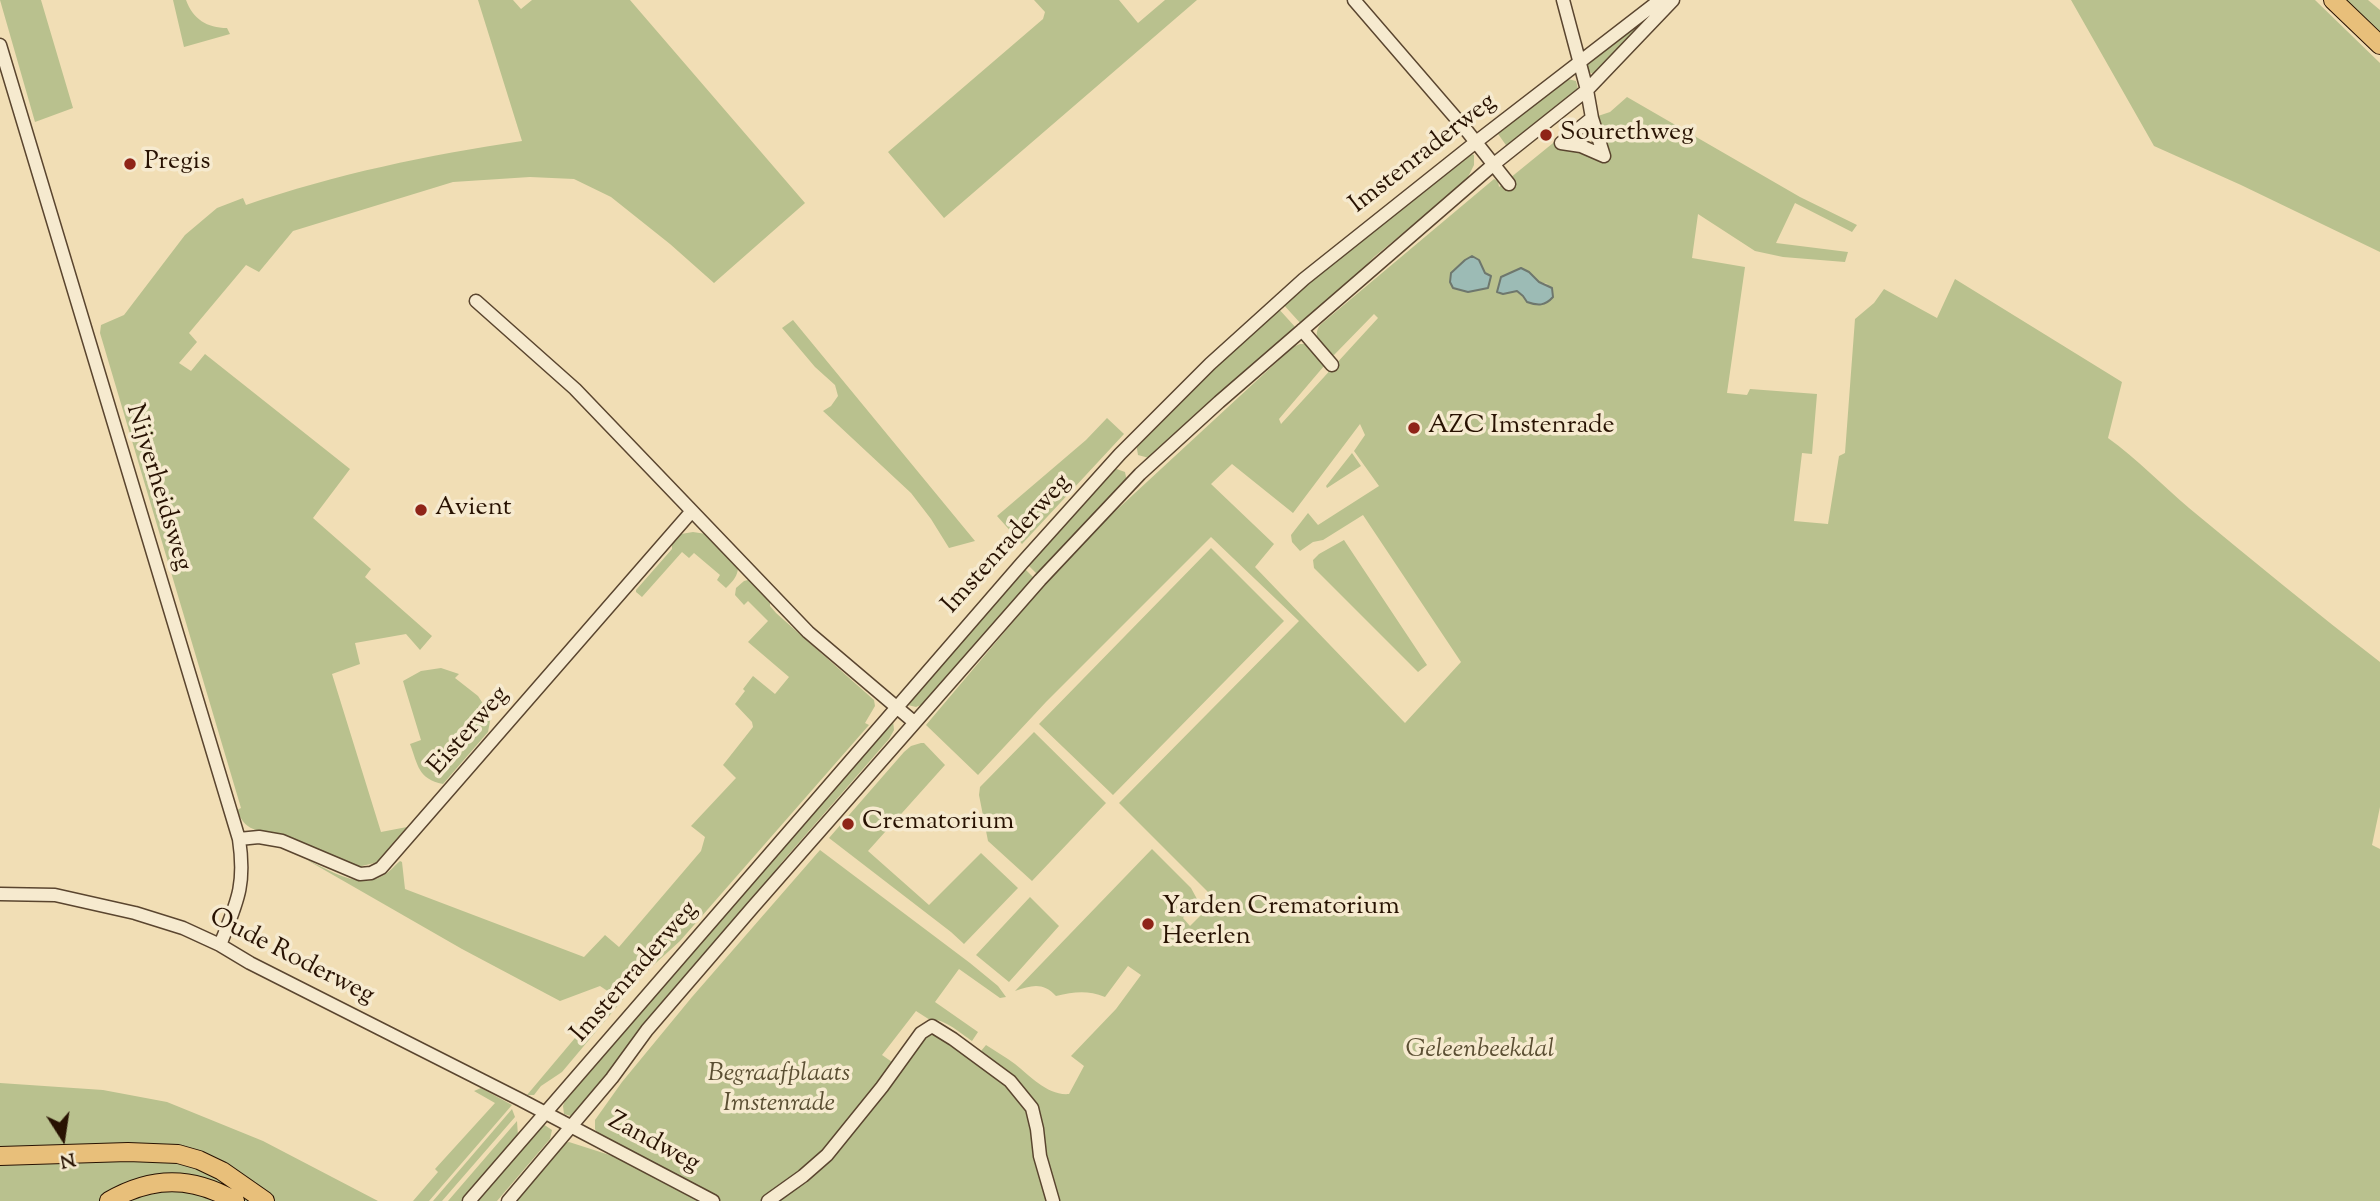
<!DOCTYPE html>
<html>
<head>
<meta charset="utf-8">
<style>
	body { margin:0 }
	#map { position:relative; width:2380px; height:1201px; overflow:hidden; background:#f1deb5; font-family:"Sorts Mill Goudy",serif }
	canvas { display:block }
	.north { position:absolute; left:28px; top:1103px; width:70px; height:70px; -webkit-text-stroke:5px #f6eacf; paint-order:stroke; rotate:168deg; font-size:19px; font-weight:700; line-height:28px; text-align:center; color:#281202 }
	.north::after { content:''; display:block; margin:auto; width:24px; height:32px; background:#281202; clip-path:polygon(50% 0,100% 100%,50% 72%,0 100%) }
</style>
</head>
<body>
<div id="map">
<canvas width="2380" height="1201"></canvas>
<div class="north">N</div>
</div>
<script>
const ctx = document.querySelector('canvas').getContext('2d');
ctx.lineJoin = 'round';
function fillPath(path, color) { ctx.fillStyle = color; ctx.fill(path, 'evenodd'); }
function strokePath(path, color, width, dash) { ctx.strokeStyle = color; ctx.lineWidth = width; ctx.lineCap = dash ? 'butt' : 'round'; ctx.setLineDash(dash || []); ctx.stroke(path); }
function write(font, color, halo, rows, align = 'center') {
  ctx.font = font + ' "Sorts Mill Goudy",serif'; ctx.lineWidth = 7; ctx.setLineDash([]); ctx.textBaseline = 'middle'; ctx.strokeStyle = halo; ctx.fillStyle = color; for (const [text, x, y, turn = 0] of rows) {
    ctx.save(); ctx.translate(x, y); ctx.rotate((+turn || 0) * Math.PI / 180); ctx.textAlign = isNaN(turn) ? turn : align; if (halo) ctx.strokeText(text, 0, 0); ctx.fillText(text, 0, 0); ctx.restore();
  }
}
fillPath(new Path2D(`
	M0,0H41L73,108L35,122Z
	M173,0H186C193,19 207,28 227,28L230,34L184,47Z
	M478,0H513L521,9L532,0H630L805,203L714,283L670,244L611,197L574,179L530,177L453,182L293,231L259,272L246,265L189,333L197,342L179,363L191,371L205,354L350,469L313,518L371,569L365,577L432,636L420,650L406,634L355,643L360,664L332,674L381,832L407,827L382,861L358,867L272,832C254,832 243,827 237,810L241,808L100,333L101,325L124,315L185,235L217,208L243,198L246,205C336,174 428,155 522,141Z
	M1034,0H1119L1138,23L1165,0H1197L944,218L888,152L1043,19L1045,12Z
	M2071,0H2315L2380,63V252L2241,185L2154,146Z
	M2342,0H2368L2380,10V35Z
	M1649,15L1650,16L1594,74L1588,72V62Z
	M1568,79L1576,81L1578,89L1508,148L1496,131L1562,82Z
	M1627,97L1800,197L1857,225L1852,232L1795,203L1776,243L1848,252L1845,262L1783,257L1755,251L1698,214L1692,258L1745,267L1727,393L1747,395L1750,389L1817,394L1812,454L1802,453L1794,521L1828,524L1839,456L1845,453L1855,319L1874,303L1884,289L1937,318L1955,279L2122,382L2108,438C2137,459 2162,485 2189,508C2252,560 2315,612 2380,662V807L2372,845L2380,849V1201H773L804,1178L928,1032L950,1035L1034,1109L1015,1076L981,1051L986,1045C995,1051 1006,1057 1015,1064C1030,1076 1048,1096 1069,1094L1084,1066L1071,1056L1116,1009L1141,975L1128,966L1105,997C1087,990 1074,992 1056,996C1043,982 1032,985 1015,991L1152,849L1191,888L1197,899L1183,918L1190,926L1213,903L1211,895L1119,803L1299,621L1211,537L1046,702L978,775L926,725L1040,590L1109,517L1293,347L1300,344H1307L1324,366L1279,419L1281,424L1378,318L1374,314L1334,355H1331C1323,345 1311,338 1320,325L1494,179L1498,181L1499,187L1558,139L1570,148L1604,142L1598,126V116L1610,112ZM1529,272L1539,282L1548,284L1523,295L1517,291L1503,294ZM1360,424L1365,435L1354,451L1379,486L1318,525L1308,513L1291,535L1292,542L1300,551L1313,542L1323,540L1363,515L1461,662L1405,723L1255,567L1274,544L1211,484L1232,464L1293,513Z
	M1469,153L1474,155V165L1466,181L1374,257L1343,290L1302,325L1282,303Z
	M1277,307L1297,329L1149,458L1138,455L1136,443Z
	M793,320L975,541L949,548L931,519L911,493L823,411L831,406L838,396L835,385L815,367L782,328Z
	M1107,418L1124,434L1022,544L997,516L1086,440Z
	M1352,453L1361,466L1327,488L1326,486Z
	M1114,468L1125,472L1127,482L1038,575L1026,563Z
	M693,532L706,534L738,567C738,576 733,581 726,588L717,580L720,575L694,553L689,558L682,552L642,597L636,592V590L672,549V543L681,534Z
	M1344,540L1427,665L1418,672L1314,568L1313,560L1319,554Z
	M1211,548L1284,621L1113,795L1039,724Z
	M1023,567L1035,579L923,704L916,707L908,705L907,700Z
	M748,580L753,582L770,600V606L776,613L874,700L875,706L865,723L869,725L680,941L646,972L562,1072L541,1086L534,1095H527L612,994L600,986L560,1001L462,949L307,860C328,869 359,890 382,876C389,873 394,866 400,861L402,862L405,889L584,957L605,935L619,947L701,851L705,837L691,826L736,778L723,765L753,727L752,722L735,704L745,691L743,689L753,676L775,694L789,677L748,642L768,621L748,601L744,605L735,595L736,588L744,581Z
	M441,668L459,674L455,678L478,696L491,716L488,732L443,784C418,779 418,765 410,744L421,740L403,681L421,671Z
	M893,720L894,730L889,739L782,862L752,903L574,1117L564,1114L563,1106L565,1101L673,976L702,936Z
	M1034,732L1106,803L1032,881L988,841L979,795L980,787Z
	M921,743H924L945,765L868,851L929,905L981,853L1018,888L964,944L951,932L829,838L904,752L911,746Z
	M820,850L970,963L998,986L1006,997L1000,998L959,969L935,1002L978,1032L972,1041C960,1033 944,1018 930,1020L916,1011L882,1055L895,1064L831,1147L769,1201H721L601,1140L595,1129V1120L622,1082L692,997Z
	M1030,897L1059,926L1009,982L976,955Z
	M0,1083L103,1090L167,1102L263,1141L378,1201H272L209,1159L0,1149Z
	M481,1088L512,1105L429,1201H413L438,1172L435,1169L495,1103L474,1091Z
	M512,1109L515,1117L442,1201H433Z
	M517,1121L518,1136L466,1201H448Z
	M543,1124L552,1130L550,1139L497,1201H474Z
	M569,1142L619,1158L701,1201H512L562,1144Z
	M133,1157L164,1159L205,1169L256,1201H245L211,1183L101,1201H0V1164H56Z
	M149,1191H189L215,1201H126Z`), '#b9c18e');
const water = new Path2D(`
	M1472,256L1479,260L1485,273L1491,276L1488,288L1468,292L1453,288L1450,282L1451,273L1465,260Z
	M1521,268L1529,272L1539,282L1552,288L1553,297C1545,306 1538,306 1527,302L1523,296L1517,291L1503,294L1497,292L1501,277Z`);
fillPath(water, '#9cbbb5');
strokePath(water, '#6e776d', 2);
const minor = new Path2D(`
	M1354,0L1467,131L1509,184
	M1563,0L1587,90L1592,118L1604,156
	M0,45L239,839C246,886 237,902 220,945
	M1561,143L1581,146L1604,156
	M1561,143L1592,118
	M476,301L575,389L808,632L914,722
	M1302,330L1332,365
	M239,839L259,837L282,841L360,874L371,873L381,868L692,511
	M0,894L55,895L135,913L183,928L220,945L250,963L519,1099L713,1201
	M469,1201L1022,563L1120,454L1210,364L1304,279L1476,142L1660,0
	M508,1201L612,1078L647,1030L753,907L1040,580L1140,474L1219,402L1494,164L1587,90L1673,0
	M768,1201L803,1176L827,1155L882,1087L921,1033L932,1026L953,1039L1010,1081L1032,1108L1037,1129L1040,1156L1053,1201`);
const highway = new Path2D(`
	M2333,0L2380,45
	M0,1156L128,1152L178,1154L199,1160L222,1171L265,1201
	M109,1201C152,1176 192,1176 235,1201`);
strokePath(minor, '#5a452f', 15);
strokePath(highway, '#281202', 20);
strokePath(minor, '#f6eacf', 12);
strokePath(highway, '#e8bf7a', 18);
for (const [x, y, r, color] of [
	[1546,135,7,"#8f2418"],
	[130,164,7,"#8f2418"],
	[1414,428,7,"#8f2418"],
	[421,510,7,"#8f2418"],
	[848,824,7,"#8f2418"],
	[1148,924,7,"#8f2418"]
]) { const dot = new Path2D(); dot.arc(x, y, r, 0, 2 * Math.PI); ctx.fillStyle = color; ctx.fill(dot); strokePath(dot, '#f6eacf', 2.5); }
write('26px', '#281202', '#f6eacf', [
	["Sourethweg",1560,135],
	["Pregis",144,164],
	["AZC Imstenrade",1428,428],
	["Avient",435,510],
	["Crematorium",862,824],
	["Yarden Crematorium",1162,909],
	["Heerlen",1162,939]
], 'left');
write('26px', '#281202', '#f6eacf', [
	["Imstenraderweg",1424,155,-38],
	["Nijverheidsweg",157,488,73],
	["Imstenraderweg",1008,545,-48],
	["Eisterweg",470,732,-49],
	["Oude Roderweg",291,958,27],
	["Imstenraderweg",636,973,-49],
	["Zandweg",653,1144,28]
]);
write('italic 26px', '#5b4f33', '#f6eacf', [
	["Geleenbeekdal",1480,1052],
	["Begraafplaats",779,1076],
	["Imstenrade",779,1106]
]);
</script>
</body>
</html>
